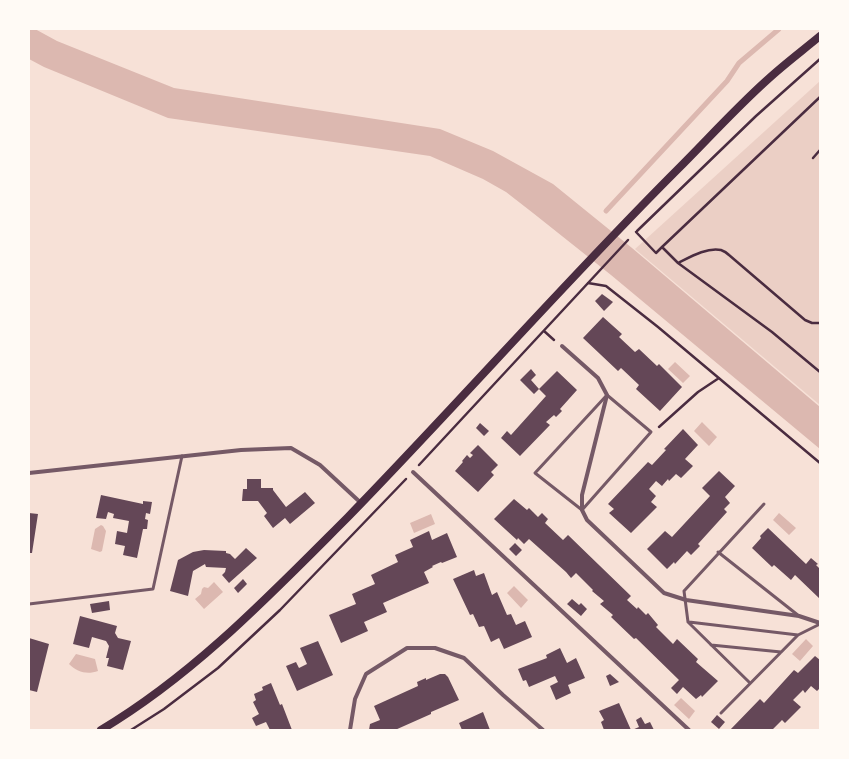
<!DOCTYPE html>
<html>
<head>
<meta charset="utf-8">
<style>
	body { margin:0 }
	#map { position:relative; width:849px; height:759px; overflow:hidden; background:#f7e1d7; font-family:"Work Sans",sans-serif }
	canvas { display:block }
	.frame { position:absolute; inset:0; border:30px solid #fffaf5; pointer-events:none }
</style>
</head>
<body>
<div id="map">
<canvas width="849" height="759"></canvas>
<div class="frame"></div>
</div>
<script>
const ctx = document.querySelector('canvas').getContext('2d');
ctx.lineJoin = 'round';
function fillPath(path, color) { ctx.fillStyle = color; ctx.fill(path, 'evenodd'); }
function strokePath(path, color, width, dash) { ctx.strokeStyle = color; ctx.lineWidth = width; ctx.lineCap = dash ? 'butt' : 'round'; ctx.setLineDash(dash || []); ctx.stroke(path); }
fillPath(new Path2D(`
	M820,81V405L635,249Z`), '#ebcfc5');
fillPath(new Path2D(`
	M29,29H35L57,41L174,88L440,129L493,151L553,184L632,248L820,407V449L611,275L533,213L506,192L483,179L430,156L168,118L44,67L29,59Z
	M675,362L690,376L683,383L668,369Z
	M702,422L717,437L709,446L694,431Z
	M779,513L796,528L789,535L773,520Z
	M431,514L435,524L414,533L410,523Z
	M101,525L103,526L106,531L102,551L100,552L91,549L95,529Z
	M214,582L223,592L204,609L195,599L201,594L202,589L204,587L208,588Z
	M514,586L528,600L521,608L507,593Z
	M806,639L813,646L800,661L792,654Z
	M76,654L95,659L98,671C87,675 77,672 69,664Z
	M681,698L695,711L689,719L674,705Z`), '#dcb8b0');
strokePath(new Path2D(`
	M606,211L727,81L739,63L779,29`), '#dcb8b0', 5);
fillPath(new Path2D(`
	M602,294L613,302L604,311L595,301Z
	M603,317L622,334L619,337L635,352L639,349L657,366L659,364L682,387L660,411L636,389L639,385L621,368L618,371L583,338Z
	M531,369L536,375L531,380L539,389L534,394L520,380Z
	M557,371L577,390L560,409L562,411L556,417L554,415L546,422L550,425L520,456L501,438L507,431L511,435L546,396L539,389Z
	M480,423L489,431L484,436L476,428Z
	M683,429L698,445L685,459L693,466L681,478L676,474L669,481L668,479L662,486L656,481L649,489L656,496L651,502L657,507L631,533L609,513L614,509L608,504L648,462L652,465L666,450L664,449Z
	M478,445L498,465L491,472L494,475L478,492L455,471L463,462L462,461L467,455L470,458L473,455L470,453Z
	M719,471L735,486L725,497L730,503L724,509L727,512L698,544L700,546L691,555L687,551L675,564L674,562L667,569L647,549L665,531L672,537L710,496L702,488Z
	M247,479H261V488H273V490L286,507L305,492L315,503L290,524L285,518L273,528L264,516L267,513L258,501H242L243,489H247Z
	M101,495L143,504V501L152,502L150,514L146,513L145,519L148,520L147,529H143L137,558L123,555L125,546L115,544L117,531L127,533L129,521L113,518L114,514L108,512L106,519L96,518Z
	M514,499L527,510L529,508L538,517L542,513L548,519L545,523L563,540L568,535L631,596L627,600L637,609L638,607L646,615L648,613L658,625L656,627L673,644L677,639L698,659L696,662L718,681L702,697L701,695L696,699L683,687L677,694L671,688L679,680L636,638L634,639L611,617L613,615L600,604L604,601L592,591L593,590L576,573L571,578L566,572L529,539L524,544L518,538L517,540L494,519Z
	M29,513L38,514L32,553H29Z
	M768,528L806,564L811,558L818,564L816,565L820,569V599L795,575L791,580L774,565L772,567L752,548L761,538L760,536Z
	M429,531L432,540L447,533L457,557L442,563L441,562L432,566L433,567L424,572L429,583L383,603L387,612L364,622L368,631L341,643L329,615L356,604L352,594L375,584L371,575L398,562L395,555L413,547L410,540Z
	M515,543L522,550L516,556L509,549Z
	M246,548L257,558L229,583L222,575L225,572L226,568L206,567L205,564L193,571L188,596L170,591L178,560L193,552L204,550L226,551V553L230,554L235,559Z
	M474,570L476,576L484,573L492,595L497,592L507,615L511,614L516,625L525,621L532,637L504,649L499,638L491,642L484,626L479,627L473,614L470,615L453,579Z
	M243,579L247,584L238,593L234,588Z
	M572,599L579,605L581,603L587,609L581,616L567,604Z
	M109,601L110,610L92,613L90,604Z
	M80,616L117,626L115,633L118,638L131,641L123,670L107,666L109,658H106L109,646L106,641L92,637L89,648L73,644Z
	M29,638L49,644L37,692L29,690Z
	M318,641L333,675L297,691L286,666L296,662L299,668L307,664L300,648Z
	M560,648L567,663L576,658L585,678L568,685L571,693L556,700L550,686L558,682L555,676L529,687L526,680L523,681L518,669L547,658L546,655Z
	M815,656L820,660V688L817,691L811,686L805,693L803,690L793,700L801,707L785,723L782,720L772,730H730L760,699L764,703L794,670L798,673Z
	M440,674H445L448,677L459,700L431,712V714L395,730H369L370,724L380,720L374,706L418,686L417,682L426,678V680Z
	M610,674L619,682L610,686L606,676Z
	M271,683L280,705L282,704L292,730H270L266,722L256,726L252,718L259,714L253,702L256,700L254,694L263,690L262,687Z
	M619,703L631,730H604L601,722L604,720L599,711Z
	M483,712L490,730H462L459,723Z
	M717,715L725,722L719,729L711,722Z
	M641,717L645,724L650,722L654,730H632L639,727L636,720Z`), '#644757');
strokePath(new Path2D(`
	M813,158L820,150
	M637,231L756,116L820,59
	M636,232L656,253L662,247
	M678,263L662,247L820,97
	M588,283L606,286L658,327L820,463
	M820,323H812L805,320L729,255C727,253 724,251 721,250C707,247 690,257 678,263L772,332L820,372
	M544,331L554,340
	M659,427L698,392L719,378
	M419,465L628,240
	M131,730L164,709L218,668L280,610L406,479`), '#4a2c40', 2.5);
strokePath(new Path2D(`
	M607,395L651,432L582,510L535,473Z
	M718,552L799,616
	M29,604L153,589L182,456
	M689,622L798,635
	M711,645L781,652
	M750,683L688,622L684,591L764,504
	M721,713L798,635L820,624`), '#755966', 3);
strokePath(new Path2D(`
	M562,346L598,378L607,395L582,495V510L587,520L664,593L686,600L799,616L820,623
	M413,472L689,730
	M29,473L241,450L291,448L320,465L361,503
	M350,730L355,699L366,674L407,648H435L464,658L503,695L543,730`), '#755966', 4);
strokePath(new Path2D(`
	M101,730C195,674 271,594 348,517C459,403 564,283 677,170C707,140 735,109 766,81C783,65 802,51 820,36`), '#4a2c40', 8);
</script>
</body>
</html>
